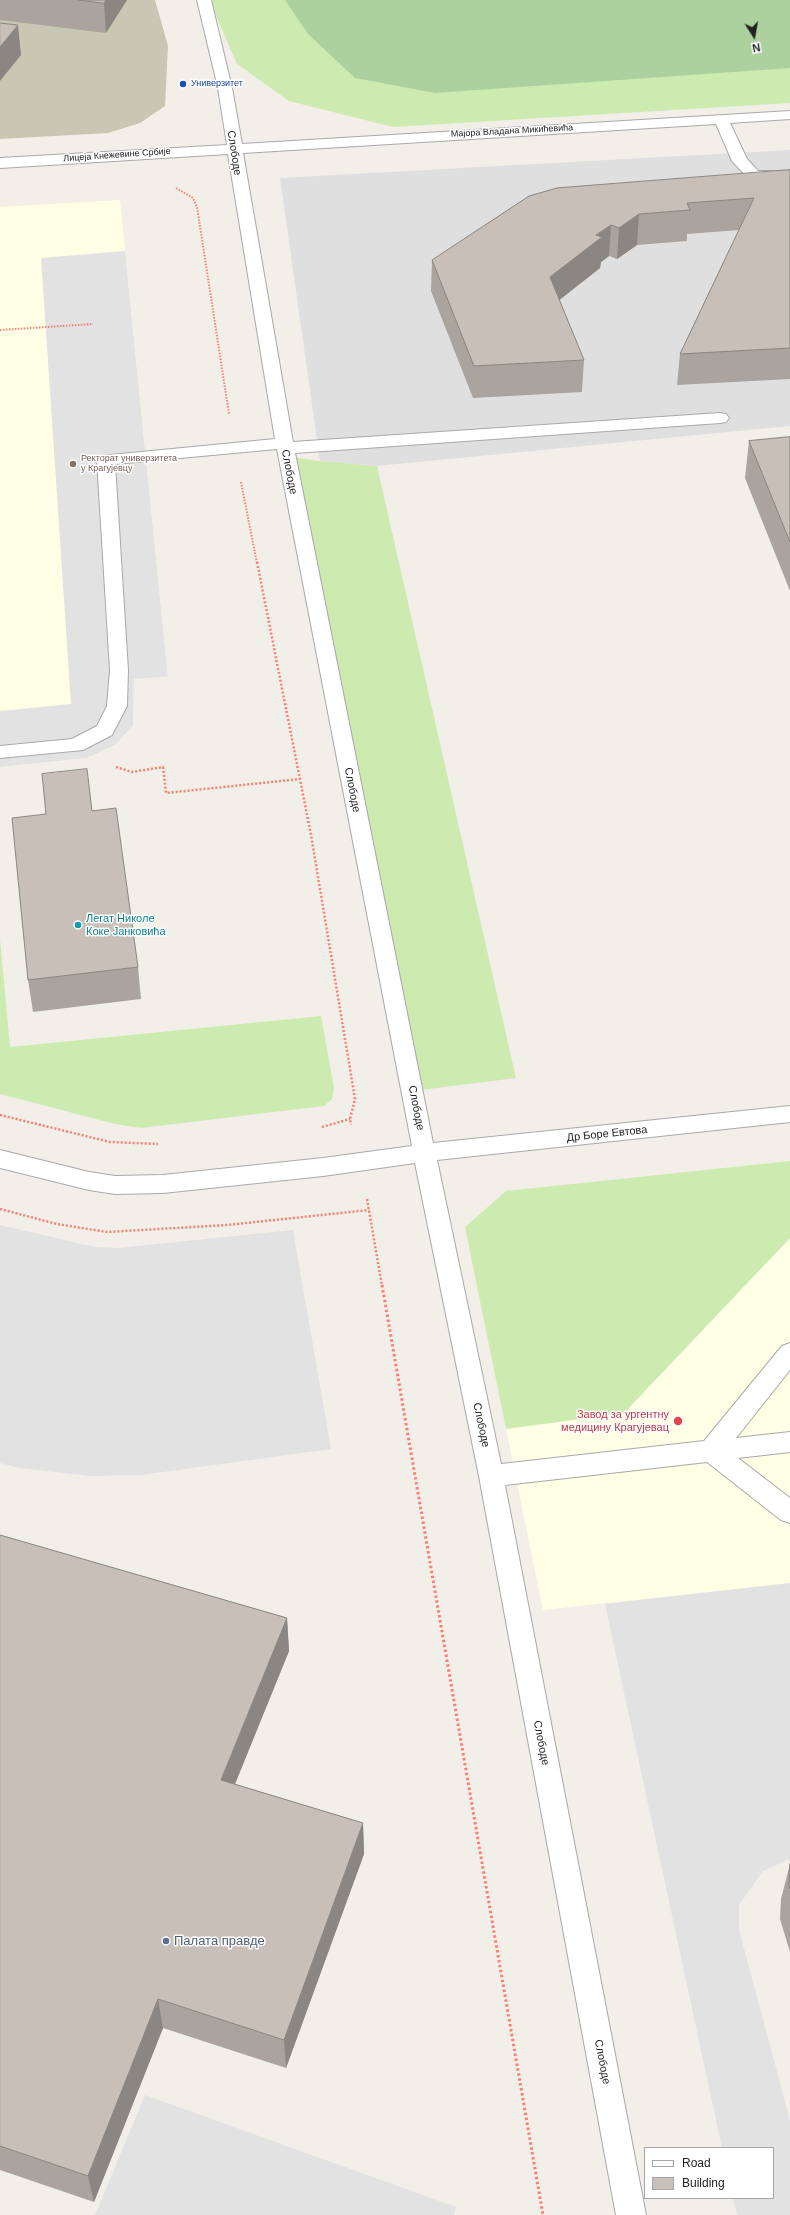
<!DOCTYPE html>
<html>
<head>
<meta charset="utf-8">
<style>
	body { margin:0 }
	#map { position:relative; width:790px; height:2215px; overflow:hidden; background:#f2efe9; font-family:Helvetica,sans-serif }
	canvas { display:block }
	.legend { position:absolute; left:644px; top:2147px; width:130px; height:52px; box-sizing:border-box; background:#fff; border:1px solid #a7a7a7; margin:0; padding:5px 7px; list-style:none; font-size:12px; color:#222 }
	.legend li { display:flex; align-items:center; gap:8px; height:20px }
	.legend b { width:20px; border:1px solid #a7a7a7 }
	.north { position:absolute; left:734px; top:16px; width:40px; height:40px; -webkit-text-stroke:3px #fff; paint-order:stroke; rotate:169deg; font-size:11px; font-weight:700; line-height:16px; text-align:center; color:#222 }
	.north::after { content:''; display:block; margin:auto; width:14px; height:18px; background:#222; clip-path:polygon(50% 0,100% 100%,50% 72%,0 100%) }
</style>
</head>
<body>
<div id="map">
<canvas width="790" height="2215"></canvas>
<ul class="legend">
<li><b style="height:5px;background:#fff"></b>Road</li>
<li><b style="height:11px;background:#c7bfb8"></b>Building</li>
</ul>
<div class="north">N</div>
</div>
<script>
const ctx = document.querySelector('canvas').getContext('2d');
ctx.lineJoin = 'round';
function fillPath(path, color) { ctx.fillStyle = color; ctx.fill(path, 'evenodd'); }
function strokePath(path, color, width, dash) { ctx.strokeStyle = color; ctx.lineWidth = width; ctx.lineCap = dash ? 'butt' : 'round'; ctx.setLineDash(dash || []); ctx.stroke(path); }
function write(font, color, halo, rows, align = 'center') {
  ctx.font = font + ' Helvetica,sans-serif'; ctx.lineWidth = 3; ctx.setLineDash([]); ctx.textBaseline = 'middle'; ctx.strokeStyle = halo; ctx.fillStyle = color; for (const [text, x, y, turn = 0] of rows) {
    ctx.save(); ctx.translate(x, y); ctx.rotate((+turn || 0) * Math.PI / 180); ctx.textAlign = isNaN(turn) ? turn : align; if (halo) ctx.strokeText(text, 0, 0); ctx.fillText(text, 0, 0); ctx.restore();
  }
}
fillPath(new Path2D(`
	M790,150V426L377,466L320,461L280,178Z`), '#e0dfdf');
fillPath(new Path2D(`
	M120,200L168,677L134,679L133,726L115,745L87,758L0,767V207Z
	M790,1238V1583L543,1610L506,1429L624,1413Z`), '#ffffe5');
fillPath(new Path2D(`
	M0,0H155L168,46L165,106L140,123L108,133L0,139Z`), '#c7c7b4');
fillPath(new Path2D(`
	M209,0H790V103L393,127L289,101L237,64Z
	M286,456L320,461L377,466L516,1078L413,1091Z
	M0,939L10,1047L321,1016L334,1088L332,1099L324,1106L141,1128L115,1124L0,1094Z
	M790,1161V1238L624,1413L506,1429L465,1227L506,1191Z`), '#cdebb0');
fillPath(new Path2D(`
	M285,0H790V68L435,93L355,78L308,34Z`), '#add19e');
fillPath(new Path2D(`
	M125,251L168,677L134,679L133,726L115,745L87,758L0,767V711L71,704L41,258Z
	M0,1225L95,1247L118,1248L293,1230L331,1449L141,1475L90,1476L19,1468L0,1463Z
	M790,1583V1861L787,1860L763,1871L739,1905V1930L790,2120V2215H737L733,2198H773V2148H722L605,1604Z
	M145,2095L456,2207L454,2215H95Z`), '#e2e2e2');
const minor = new Path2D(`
	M197,0H211L232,88L242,144L790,111V119L730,123L747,159L758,171H790V181L749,179L732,161L716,124L243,153L293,442L720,413L726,414L729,418L726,422L720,423L295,453L433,1143L790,1106V1122L437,1160L501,1464L704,1441L782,1346L790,1343V1370L736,1438L790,1432V1452L738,1458L790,1498V1523L781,1520L707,1462L505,1485L646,2215H616L479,1476L415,1163L323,1176L163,1193L115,1194L89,1190L0,1168V1150L89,1172L115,1176L163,1175L323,1158L412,1146L277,449L115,464L128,670L127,706L112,735L83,750L0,758V746L72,739L97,726L107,706L110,670L97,460L100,456L275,439L228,154L0,168V158L227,145L218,88Z`);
strokePath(minor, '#a9a9a9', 2);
strokePath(new Path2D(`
	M176,188L193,198L197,207L229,414
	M0,330L93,324
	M241,482L257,563`), '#fa8072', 2, [1.5, 1.5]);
strokePath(new Path2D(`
	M257,562L311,835L355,1099L350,1119L351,1125
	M116,767L132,772L163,767L166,793L300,779
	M0,1115L110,1142L158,1144
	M322,1127L350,1119
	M367,1199L382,1286
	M0,1209L57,1224L107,1232L227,1225L369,1210`), '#fa8072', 2.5, [2, 2]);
strokePath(new Path2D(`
	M382,1285L543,2215`), '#fa8072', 3, [2.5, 2.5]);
fillPath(minor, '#fff');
fillPath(new Path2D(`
	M0,0H127L106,33L0,20Z
	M790,170V379L677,385L680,354L739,230L687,234V241L637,245L617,259L609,256L601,262L600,268L559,300L584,360L582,392L473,398L431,291L432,260Z
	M790,437V591L745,478L749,441Z
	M92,811L138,967L141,999L33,1012L28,980Z
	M0,1535L287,1618L289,1651L235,1784L363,1823L364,1854L286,2068L163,2028L94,2202L0,2170Z
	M790,1864V1952L780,1919L781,1899Z`), '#aba49e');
fillPath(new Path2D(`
	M106,0H127L106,33L104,3Z
	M18,25L21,55L0,81V47Z
	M639,214L637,245L617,259L619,228Z
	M611,225L609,256L601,262L600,268L548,309L550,277L596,235Z
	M287,1618L289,1651L224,1811L221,1780Z
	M363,1823L364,1854L286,2068L284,2040Z
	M158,1999L163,2028L94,2202L88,2176Z`), '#8b8681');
const building = new Path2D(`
	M79,0H106L104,3Z
	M0,23L18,25L0,47Z
	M790,170V348L680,354L754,198L687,203L690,210L639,214L619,228L611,225L596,235L602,237L550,277L584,360L474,366L432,260L529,196L557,188Z
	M790,437V542L749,441Z
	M87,769L92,811L116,808L138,967L28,980L12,818L46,814L42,774Z
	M0,1535L287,1618L221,1780L363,1823L284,2040L158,1999L88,2176L0,2146Z
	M790,1864V1889L789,1885Z`);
fillPath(building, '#c7bfb8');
strokePath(building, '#8b8681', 1);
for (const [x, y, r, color] of [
	[183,84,4,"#1a4fb4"],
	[73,464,4,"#8d6e63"],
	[78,925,4,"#0f9aa8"],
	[678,1421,5,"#e0444e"],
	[166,1941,4,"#5c6f8a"]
]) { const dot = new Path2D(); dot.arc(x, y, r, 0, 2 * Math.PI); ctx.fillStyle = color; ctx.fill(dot); strokePath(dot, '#fff', 1.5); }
write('9px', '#164399', '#fff', [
	["Универзитет",191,84]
], 'left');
write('9px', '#222', '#fff', [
	["Мајора Владана Микићевића",512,131,-3],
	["Лицеја Кнежевине Србије",117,155,-4]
]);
write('9px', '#785e54', '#fff', [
	["Ректорат универзитета",81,459],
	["у Крагујевцу",81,469]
], 'left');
write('11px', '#222', '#fff', [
	["Слободе",234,153,81],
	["Слободе",289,472,79],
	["Слободе",352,790,79],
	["Слободе",416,1108,79],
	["Др Боре Евтова",607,1134,-6],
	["Слободе",481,1425,78],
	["Слободе",541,1743,79],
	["Слободе",602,2062,79]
]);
write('11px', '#0d838f', '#fff', [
	["Легат Николе",86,919],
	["Коке Јанковића",86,932]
], 'left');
write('11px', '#be3a42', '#fff', [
	["Завод за ургентну",669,1415],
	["медицину Крагујевац",669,1428]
], 'right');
write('13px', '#4e5e75', '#fff', [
	["Палата правде",174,1941]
], 'left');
</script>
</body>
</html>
